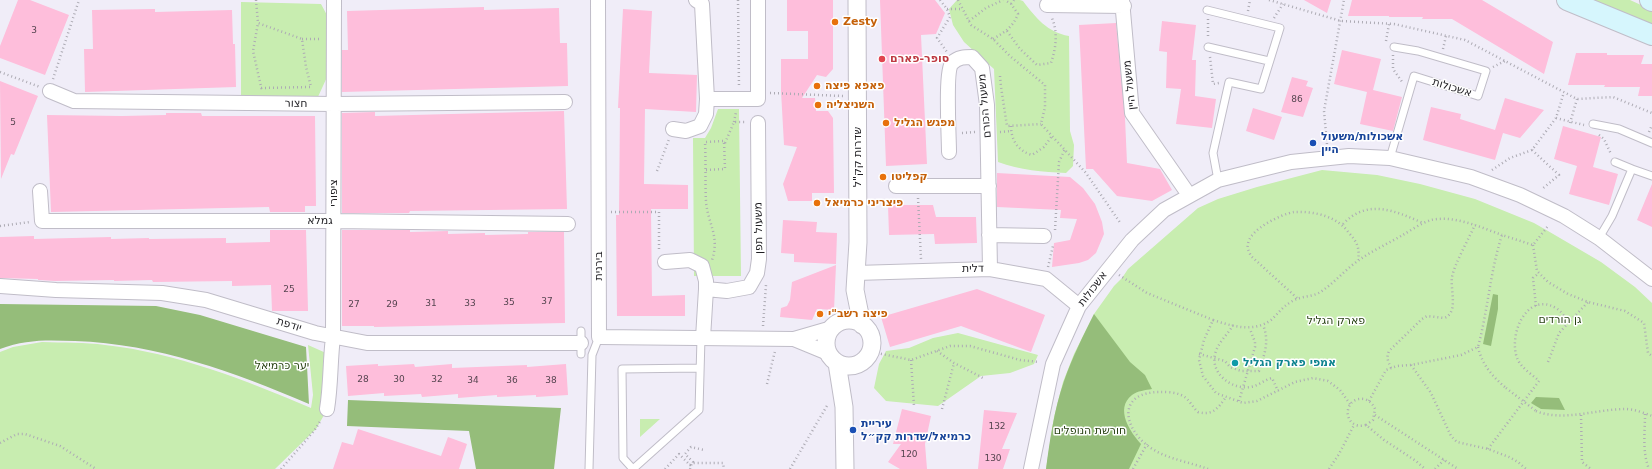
<!DOCTYPE html>
<html>
<head>
<meta charset="utf-8">
<style>
	body { margin:0 }
	canvas { display:block; background:#f0edf8 }
</style>
</head>
<body>
<canvas width="1652" height="469"></canvas>
<script>
const ctx = document.querySelector('canvas').getContext('2d');
ctx.lineJoin = 'round';
function fillPath(path, color) { ctx.fillStyle = color; ctx.fill(path, 'evenodd'); }
function strokePath(path, color, width, dash) { ctx.strokeStyle = color; ctx.lineWidth = width; ctx.lineCap = dash ? 'butt' : 'round'; ctx.setLineDash(dash || []); ctx.stroke(path); }
function write(font, color, halo, rows, align = 'center') {
  ctx.font = font + ' "DejaVu Sans",Heebo,sans-serif'; ctx.lineWidth = 3; ctx.setLineDash([]); ctx.textBaseline = 'middle'; ctx.strokeStyle = halo; ctx.fillStyle = color; for (const [text, x, y, turn = 0] of rows) {
    ctx.save(); ctx.translate(x, y); ctx.rotate((+turn || 0) * Math.PI / 180); ctx.textAlign = isNaN(turn) ? turn : align; if (halo) ctx.strokeText(text, 0, 0); ctx.fillText(text, 0, 0); ctx.restore();
  }
}
fillPath(new Path2D(`
	M957,0H1020L1023,1C1036,18 1047,32 1069,36L1070,131L1074,145L1073,166L1066,173C1043,172 1020,170 998,162L994,69L964,42L953,25L949,9Z
	M1588,0H1630L1652,10V27Z
	M241,2L321,4L328,17V75L317,99L241,97Z
	M718,109H739L741,276H694L693,138H705L711,128Z
	M1322,170L1377,175L1420,184L1475,199L1534,223L1548,231L1601,262L1635,287L1652,303V469H1046L1054,417L1063,382L1074,354L1094,314L1114,286L1122,278L1128,269L1198,208L1218,199L1257,187Z
	M958,333L1038,355L1034,364L1010,373L981,376L938,406L886,401L874,388L879,364L886,351L909,348L933,338Z
	M42,342C63,343 85,342 105,345C177,353 245,380 311,408L313,395L308,345L335,357L331,403L316,429L275,469H0V352L13,347Z
	M640,419H660L640,437Z`), '#c8edb0');
fillPath(new Path2D(`
	M1493,294L1498,295V309L1491,346L1483,344Z
	M0,304L156,306L200,315L306,347L309,404C234,372 158,344 75,341C48,340 26,339 0,349Z
	M1094,314L1130,362L1145,375L1152,389C1146,390 1137,391 1132,395C1114,409 1131,433 1141,444L1129,469H1046C1050,439 1054,410 1064,381C1072,358 1083,336 1094,314Z
	M1536,397L1559,398L1565,410L1541,409L1531,403Z
	M348,400L561,408L554,469H476L469,431L347,426Z`), '#95bd7a');
fillPath(new Path2D(`
	M18,0H30L69,15L45,75L0,58V46Z
	M787,0H833V69L826,77L817,75L802,98H815L816,111H828L833,118L834,193H812V201H788L783,184L797,147L784,145L781,91V59H808V31H787Z
	M880,0H935L945,13L936,34L921,35L927,164L886,166Z
	M1304,0H1331L1327,13Z
	M1352,0H1482L1553,42L1544,74L1452,19H1422L1423,17H1389V16H1348Z
	M484,7V10L559,8L560,43H567L568,86L342,92V50H348L347,11Z
	M155,9V12L232,10L233,44H235L236,87L85,92L84,49H93L92,10Z
	M623,9L652,11L649,73L697,75L696,112L645,109L644,184L688,185V209H651L652,296L685,295V316H617L616,215H619L620,108H618Z
	M1162,21L1196,25L1192,60H1196L1195,96L1216,99L1212,128L1176,124L1181,89L1166,88L1167,52L1159,51Z
	M1116,23L1125,118L1127,163L1160,169L1172,190L1152,201L1117,196L1093,169H1086L1079,25Z
	M1342,50L1381,59L1373,90L1402,97L1393,131L1360,124L1367,92L1334,84Z
	M1576,53H1607V55H1644L1641,64H1652V96H1638L1640,87H1604L1605,85H1568Z
	M1292,77L1308,81L1306,86L1313,88L1303,117L1281,112Z
	M0,81L38,96L14,155L11,154L1,179Z
	M1505,98L1544,110L1520,138L1503,133L1495,160L1423,140L1431,107L1461,114L1460,119L1495,130Z
	M1253,108L1282,117L1274,140L1246,131Z
	M564,111L567,209L410,211L409,213H342V113L375,112V116Z
	M166,113H201L202,116H315L316,206H305V212H270L269,207L51,212L47,115L122,116L166,115Z
	M1563,126L1601,137L1593,167L1618,174L1609,205L1569,194L1577,166L1554,159Z
	M997,173L1070,177L1083,188L1095,204L1102,222L1104,234L1096,253L1088,260L1079,263L1052,267L1054,243L1070,240L1077,219L1060,218L1061,210L997,207Z
	M1652,184V227L1637,220Z
	M888,205H933L936,217H976L977,243L935,244L934,234L889,235Z
	M783,220L817,222L816,232L837,233L836,264L794,262V254L781,253Z
	M270,230H306L308,311H272L271,285L232,286V281L153,282L152,280L114,281V280L55,281L38,280V279L0,278V237L34,236V239L111,237V239L149,238V239L226,238V243L270,242Z
	M342,230H410V232L448,231V234L485,233V235L528,234V232H564L565,323L374,327V326H342Z
	M836,265L834,310L817,309L812,320L780,317L781,308L787,306L790,300L792,282Z
	M977,289L1045,315L1031,352L961,326L890,347L881,317Z
	M378,364V366L414,364L415,367L452,364V368L527,365V367L566,364L568,395L536,397V395L497,397V395L458,398V394L422,397L421,394L384,396V393L348,396L346,366Z
	M902,409L931,416L925,444L927,469H900L888,462L901,444H893Z
	M984,410L1017,413L1002,449H1010L1003,469H978Z
	M358,429L441,456L448,437L467,444L459,469H333L342,442L353,445Z`), '#febedb');
const service = new Path2D(`
	M1207,10L1280,28L1261,89L1229,82L1213,153L1218,180
	M1208,47L1269,61
	M1593,124L1619,129L1652,143
	M1390,158L1414,76L1478,96L1486,71L1418,51L1394,47
	M1615,162L1632,169
	M1599,238L1612,216L1632,169L1652,176
	M581,331V354
	M700,368L622,369L623,458L633,469L699,410L701,338
	M589,469L592,355L599,337`);
const minor = new Path2D(`
	M598,0L599,337L794,339L832,328
	M696,0L702,4L707,99
	M1122,0L1132,113L1189,195
	M1047,5L1124,6
	M50,91L74,101L334,104L565,102
	M673,129L686,131L700,126L706,114L707,99H758V0
	M949,152C949,137 945,71 952,63C958,57 965,57 972,57L982,68L987,105L990,269
	M896,186H989
	M40,191L42,221H334L568,224
	M989,235L1044,236
	M665,262L690,260L702,266L706,281V289
	M856,273L990,269L1046,279L1079,306
	M0,286L56,290L162,293L206,300L315,333L367,343H581
	M703,338L706,289L727,291L749,287L757,273L759,259L758,123
	M794,339L828,353
	M327,409C331,385 330,361 333,337L334,0
	M1031,469L1053,364L1079,306L1132,240L1164,210L1218,180L1291,162L1349,156L1390,158L1471,177L1520,195L1564,216L1599,238L1652,279`);
const tertiary = new Path2D(`
	M857,0L858,242L855,290L862,325
	M826 343a23 23 0 1 1 46 0a23 23 0 1 1-46 0Z
	M837,363L844,407L845,469`);
const secondary = new Path2D(`
	M1567,0L1652,35
	M1650,0L1652,1`);
strokePath(service, '#c0bdc8', 9);
strokePath(minor, '#c0bdc8', 16);
strokePath(tertiary, '#c0bdc8', 19);
strokePath(secondary, '#c0bdc8', 22);
strokePath(new Path2D(`
	M256,0L258,23
	M738,0L739,87
	M940,0L947,9L950,17L937,38L947,52
	M958,0L971,25L993,39L1011,57L1045,85V107L1041,124L1086,173L1121,224
	M1269,0L1341,21L1394,24L1465,40L1577,99L1613,97L1652,113
	M1011,4L1014,0
	M947,9H963
	M1248,11L1250,0
	M1274,18L1283,4
	M1208,19V38
	M969,21L986,8L1003,0
	M1007,31L1020,49L1037,65L1051,63C1056,48 1058,33 1052,18
	M302,39H321
	M993,39C1005,32 1013,27 1018,14L1011,4L1005,0
	M1386,41L1389,24
	M1443,49L1446,36
	M1393,55V69L1403,83
	M1210,57L1213,84L1219,83
	M1493,67L1505,61
	M0,72L40,87
	M1000,76L1001,87L1007,126L1041,124
	M53,79L79,0
	M261,88L311,87L306,67L302,39L258,23L253,51L262,91
	M770,93L843,96
	M1556,118L1584,125
	M734,122L736,112
	M1570,123L1577,99
	M1011,126C1011,140 1018,151 1032,155L1044,147L1052,136
	M1000,132L1011,131
	M1649,132L1652,125
	M962,133L975,132
	M1599,135L1604,139L1611,154
	M725,143L734,122H746
	M1327,144L1324,111L1344,0
	M1532,150L1559,175L1542,189
	M706,170L725,169L724,141L705,142C706,162 705,182 706,202C708,224 720,236 712,260
	M1492,170L1510,158L1532,150L1556,118L1564,92
	M657,171L669,139
	M918,198L921,259
	M611,212H659V252
	M1343,224C1368,198 1395,211 1423,223
	M0,226L30,222
	M1055,230L1059,162L1065,149
	M1533,245L1537,271L1548,282L1568,294L1588,302L1625,311L1644,323L1648,353L1652,356
	M1048,267L1053,246
	M1119,275L1147,293L1213,320
	M1297,298L1251,256C1249,252 1247,248 1248,244C1249,230 1281,214 1294,212C1314,211 1337,216 1349,233C1357,242 1360,248 1358,260
	M1536,306L1533,278L1539,273
	M1233,325C1228,334 1219,342 1216,351C1208,372 1231,390 1250,387C1258,386 1264,380 1272,378L1278,391
	M763,326L766,285
	M1478,347C1482,365 1493,377 1506,388
	M937,351L954,363L985,379
	M877,353L911,360L950,346H970L1020,360L1039,362
	M1199,354L1225,361L1230,367L1241,371H1259C1264,355 1270,342 1263,325
	M911,360L914,406
	M1548,362L1559,333L1588,302
	M1411,365L1431,393L1451,436L1457,442L1488,449L1509,457L1518,462L1526,469
	M1391,368C1388,361 1386,358 1389,351L1422,319L1427,316L1444,318C1459,313 1450,289 1452,277C1454,265 1469,238 1475,225
	M767,384L775,351
	M1239,401L1255,347V342L1250,329
	M1369,401L1386,370L1397,366L1411,365L1461,355L1478,347C1488,310 1490,272 1502,235L1533,245L1548,226
	M1350,404L1340,390L1328,381L1313,378L1295,382L1257,401L1243,403L1216,393L1203,376L1199,360L1204,340L1213,320C1232,326 1253,333 1271,320C1278,314 1282,307 1291,302C1301,295 1312,298 1322,291C1335,282 1346,269 1359,260C1372,251 1387,244 1401,236C1410,231 1421,223 1431,220C1454,215 1480,227 1502,235
	M942,409L954,363
	M1536,411C1562,422 1598,409 1625,409C1634,409 1644,413 1652,416
	M1645,414C1645,432 1642,452 1649,469
	M1375,415L1458,469
	M1581,415L1582,462L1591,469
	M1366,425L1373,420L1375,409C1373,404 1369,400 1364,399C1342,396 1342,431 1366,425L1384,440L1416,461L1425,469
	M0,443L17,434H25L60,446L96,469
	M1488,449L1539,381C1533,375 1524,370 1519,362C1506,340 1525,290 1556,308C1561,311 1565,317 1569,322
	M281,469L314,431L321,420
	M665,469L679,454L690,465L693,462L685,454L691,447L704,450
	M690,469L692,463H723L724,469
	M790,469L828,404
	M1133,469L1147,444
	M1208,469C1190,462 1165,459 1148,446C1122,426 1118,392 1160,392C1166,392 1175,392 1181,395C1189,398 1192,407 1198,412C1213,416 1218,408 1226,397
	M1329,469L1339,454L1354,425
	M1435,469L1444,460`), '#adabb4', 2.5, [1, 3]);
strokePath(service, '#fff', 7);
strokePath(minor, '#fff', 14);
strokePath(tertiary, '#fff', 17);
strokePath(secondary, '#d6f6fd', 20);
strokePath(new Path2D(`
	M1506,388L1536,411`), '#adabb4', 2.5, [1, 3]);
for (const [x, y, r, color] of [
	[835,22,4,"#e8710a"],
	[882,59,4,"#e0444e"],
	[817,86,4,"#e8710a"],
	[818,105,4,"#e8710a"],
	[886,123,4,"#e8710a"],
	[1313,143,4,"#1a4fb4"],
	[883,177,4,"#e8710a"],
	[817,203,4,"#e8710a"],
	[820,314,4,"#e8710a"],
	[1235,363,4,"#0f9aa8"],
	[853,430,4,"#1a4fb4"]
]) { const dot = new Path2D(); dot.arc(x, y, r, 0, 2 * Math.PI); ctx.fillStyle = color; ctx.fill(dot); strokePath(dot, '#fff', 1.5); }
write('9px', '#564550', null, [
	["3",34,31],
	["86",1297,100],
	["5",13,123],
	["25",289,290],
	["37",547,302],
	["35",509,303],
	["31",431,304],
	["33",470,304],
	["27",354,305],
	["29",392,305],
	["28",363,380],
	["30",399,380],
	["32",437,380],
	["34",473,381],
	["36",512,381],
	["38",551,381],
	["132",997,427],
	["120",909,455],
	["130",993,459]
]);
write('bold 11px', '#c56008', '#fff', [
	["Zesty",843,22],
	["פאפא פיצה",825,86],
	["השניצליה",826,105],
	["מפגש הגליל",894,123],
	["קפליטו",891,177],
	["פיצריני כרמיאל",825,203],
	["פיצה רשב\"י",828,314]
], 'left');
write('bold 11px', '#be3a42', '#fff', [
	["סופר-פארם",890,59]
], 'left');
write('11px', '#1e1d21', '#fff', [
	["משעול היין",1130,85,-96],
	["אשכולות",1452,88,17],
	["חצור",296,104,1],
	["משעול הכורם",985,106,-95],
	["שדרות קק\"ל",858,157,-90],
	["ציפורי",334,193,-90],
	["גמלא",320,221],
	["משעול תפן",759,228,-91],
	["בירנית",599,266,-90],
	["דלית",973,269,-1],
	["אשכולות",1093,289,-53],
	["יודפת",289,325,17]
]);
write('bold 11px', '#164399', '#fff', [
	["אשכולות/משעול",1321,137],
	["היין",1321,150],
	["עיריית",861,424],
	["כרמיאל/שדרות קק״ל",861,437]
], 'left');
write('11px', '#294314', '#fff', [
	["גן הורדים",1560,320],
	["פארק הגליל",1336,321],
	["יער כרמיאל",282,366],
	["חורשת הנופלים",1090,431]
]);
write('bold 11px', '#0d838f', '#fff', [
	["אמפי פארק הגליל",1243,363]
], 'left');
</script>
</body>
</html>
